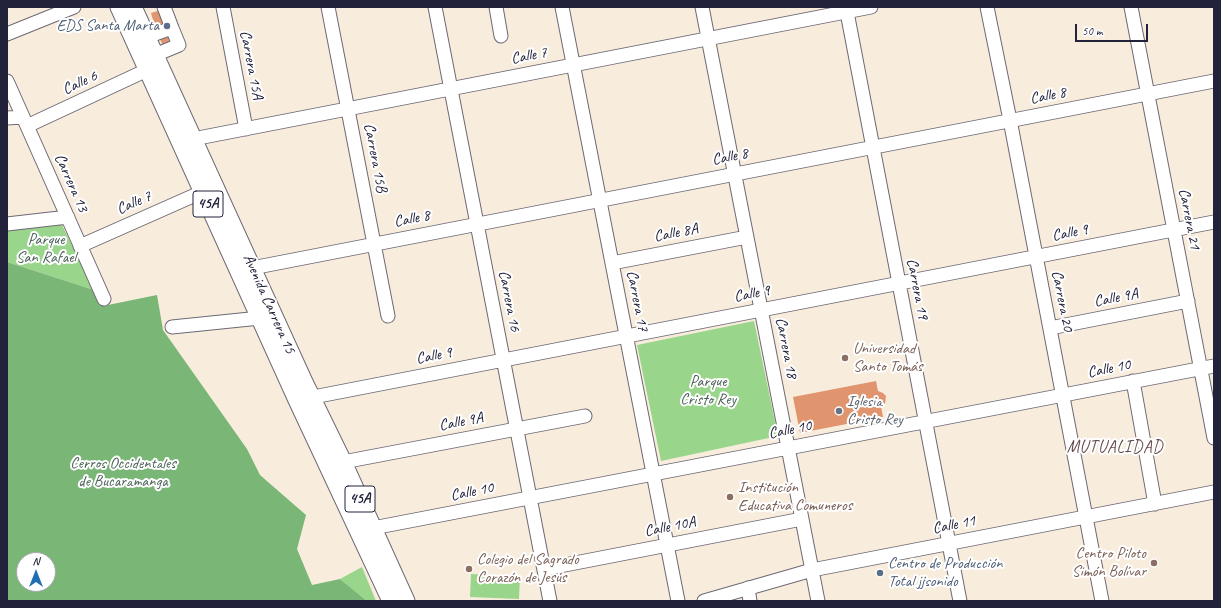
<!DOCTYPE html>
<html>
<head>
<meta charset="utf-8">
<style>
	body { margin:0 }
	#map { position:relative; width:1221px; height:608px; overflow:hidden; background:#f8eddd; font-family:Caveat,sans-serif }
	canvas { display:block }
	.frame { position:absolute; inset:0; border:8px solid #22223b; pointer-events:none }
	.north { position:absolute; left:16px; top:552px; width:40px; height:40px; box-sizing:border-box; background:#fff; border:1px solid #a7a7b1; border-radius:50%; rotate:0deg; font-size:11px; font-weight:700; line-height:16px; text-align:center; color:#22223b }
	.north::after { content:''; display:block; margin:auto; width:14px; height:18px; background:#1f6fb2; clip-path:polygon(50% 0,100% 100%,50% 72%,0 100%) }
	.scale { position:absolute; left:1075px; top:24px; width:73px; height:18px; box-sizing:border-box; border:2px solid #22223b; border-top:0; padding-left:5px; font-size:12px; line-height:14px; white-space:nowrap; color:#22223b; -webkit-text-stroke:3px #fff; paint-order:stroke }
</style>
</head>
<body>
<div id="map">
<canvas width="1221" height="608"></canvas>
<div class="frame"></div>
<div class="north">N</div>
<div class="scale">50 m</div>
</div>
<script>
const ctx = document.querySelector('canvas').getContext('2d');
ctx.lineJoin = 'round';
function fillPath(path, color) { ctx.fillStyle = color; ctx.fill(path, 'evenodd'); }
function strokePath(path, color, width, dash) { ctx.strokeStyle = color; ctx.lineWidth = width; ctx.lineCap = dash ? 'butt' : 'round'; ctx.setLineDash(dash || []); ctx.stroke(path); }
function write(font, color, halo, rows, align = 'center') {
  ctx.font = font + ' Caveat,sans-serif'; ctx.lineWidth = 4; ctx.setLineDash([]); ctx.textBaseline = 'middle'; ctx.strokeStyle = halo; ctx.fillStyle = color; for (const [text, x, y, turn = 0] of rows) {
    ctx.save(); ctx.translate(x, y); ctx.rotate((+turn || 0) * Math.PI / 180); ctx.textAlign = isNaN(turn) ? turn : align; if (halo) ctx.strokeText(text, 0, 0); ctx.fillText(text, 0, 0); ctx.restore();
  }
}
fillPath(new Path2D(`
	M61,223L94,290L7,262V228Z
	M754,321L778,436L661,461L637,345Z
	M362,567L376,601H367L340,579Z
	M471,574L520,576L519,599L470,597Z`), '#99d58a');
fillPath(new Path2D(`
	M7,262L94,290L103,306L157,295L163,330L247,449L260,475L306,515L297,549L312,585L340,579L367,601H7ZM24,560H48V584H24Z`), '#7ab676');
fillPath(new Path2D(`
	M164,9L169,26L156,30L151,13Z
	M172,32L176,41L163,46L159,37Z
	M876,381L878,391L883,393L886,396L885,404L881,406L883,417L800,433L793,397Z`), '#e1956e');
const minor = new Path2D(`
	M223,7L246,129
	M328,7L388,316
	M435,7L550,601
	M496,7L501,36
	M562,7L678,601
	M702,7L818,601
	M846,7L960,601
	M987,7L1010,120L1102,601
	M1131,7L1214,438
	M7,34L74,7
	M147,37L172,28L164,7
	M155,55L179,45L172,28
	M7,81L104,299
	M7,118L23,117
	M27,126L147,70
	M193,139L871,7
	M7,224L68,217
	M80,246L202,192
	M612,263L747,237
	M252,268L1214,81
	M172,327L260,318
	M1050,328L1188,301
	M1133,381L1155,504
	M303,399L1214,222
	M343,462L585,416
	M373,528L1214,366
	M544,569L802,519
	M748,588L750,601
	M704,601L812,570L1214,492`);
const major = new Path2D(`
	M119,7L297,400L391,601
	M133,7L304,382L343,462L406,601`);
strokePath(minor, '#6d6974', 15);
strokePath(major, '#6d6974', 19);
strokePath(minor, '#fff', 13);
strokePath(major, '#fff', 17);
for (const [x, y, r, color] of [
	[167,26,4,"#5c6f8a"],
	[845,358,4,"#8d6e63"],
	[839,411,4,"#6b7280"],
	[730,497,4,"#8d6e63"],
	[1154,563,4,"#8d6e63"],
	[469,569,4,"#8d6e63"],
	[880,573,4,"#5c6f8a"]
]) { const dot = new Path2D(); dot.arc(x, y, r, 0, 2 * Math.PI); ctx.fillStyle = color; ctx.fill(dot); strokePath(dot, '#fff', 1.5); }
for (const [x, y, w] of [
	[208,204,30],
	[360,499,30]
]) { const box = new Path2D(); box.roundRect(x - w / 2, y - 13, w, 26, 3); ctx.fillStyle = '#fff'; ctx.fill(box); strokePath(box, '#22223b', 1); }
write('bold 15px', '#22223b', null, [
	["45A",208,204],
	["45A",360,499]
]);
write('16px', '#4e5e75', '#fff', [
	["EDS Santa Marta",159,26],
	["Centro de Producción",888,564,"left"],
	["Total jjsonido",888,582,"left"]
], 'right');
write('16px', '#22223b', '#fff', [
	["Calle 7",529,56,-11],
	["Carrera 15A",251,65,79],
	["Calle 6",80,83,-25],
	["Calle 8",1048,96,-11],
	["Calle 8",730,157,-11],
	["Carrera 15B",375,158,79],
	["Carrera 13",71,183,66],
	["Calle 7",134,203,-24],
	["Calle 8",412,219,-11],
	["Carrera 21",1189,219,79],
	["Calle 8A",676,233,-11],
	["Calle 9",1070,233,-11],
	["Carrera 19",917,289,79],
	["Calle 9",752,294,-11],
	["Calle 9A",1116,298,-11],
	["Carrera 16",509,301,79],
	["Carrera 17",637,301,79],
	["Carrera 20",1062,301,79],
	["Avenida Carrera 15",269,304,66],
	["Carrera 18",786,348,79],
	["Calle 9",434,356,-11],
	["Calle 10",1109,369,-11],
	["Calle 9A",461,422,-11],
	["Calle 10",790,430,-11],
	["Calle 10",472,492,-11],
	["Calle 11",954,525,-11],
	["Calle 10A",670,527,-11]
]);
write('16px', '#4c6157', '#fff', [
	["Parque",46,240],
	["San Rafael",46,258],
	["Parque",708,382],
	["Cristo Rey",708,400],
	["Cerros Occidentales",123,464],
	["de Bucaramanga",123,482]
]);
write('16px', '#785e54', '#fff', [
	["Universidad",853,349],
	["Santo Tomás",853,367],
	["Institución",738,488],
	["Educativa Comuneros",738,506],
	["Centro Piloto",1146,554,"right"],
	["Simón Bolívar",1146,572,"right"],
	["Colegio del Sagrado",477,560],
	["Corazón de Jesús",477,578]
], 'left');
write('16px', '#5b616d', '#fff', [
	["Iglesia",847,402],
	["Cristo Rey",847,420]
], 'left');
ctx.letterSpacing = '1px';
write('17px', '#654a4d', '#fff', [
	["MUTUALIDAD",1115,448]
]);
ctx.letterSpacing = '0px';
</script>
</body>
</html>
